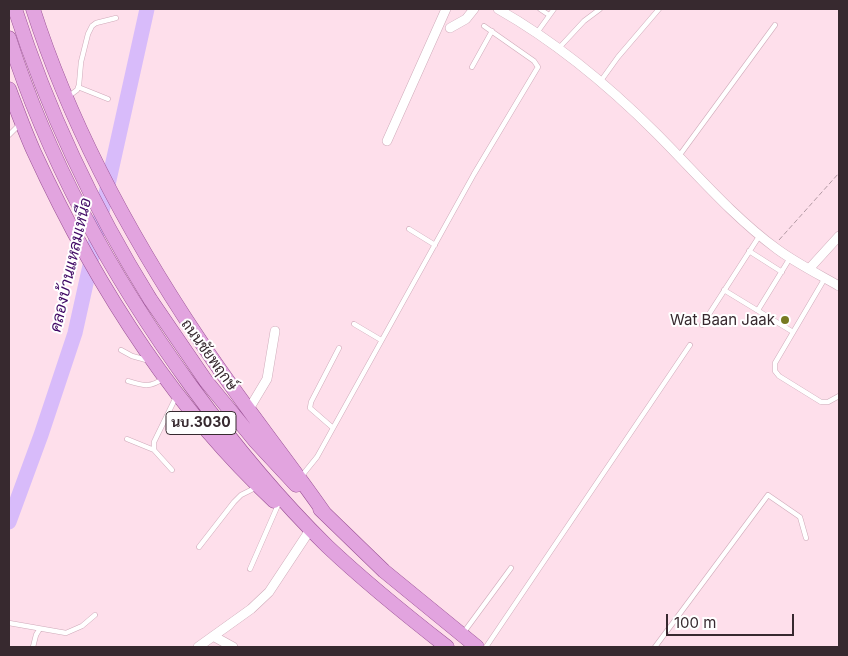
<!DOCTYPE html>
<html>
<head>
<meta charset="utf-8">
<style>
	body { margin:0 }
	#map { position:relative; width:848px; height:656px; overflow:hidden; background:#fedfeb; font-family:Inter,sans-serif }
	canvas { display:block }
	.frame { position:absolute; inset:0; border:10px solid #37292f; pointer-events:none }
	.scale { position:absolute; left:666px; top:614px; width:128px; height:22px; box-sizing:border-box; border:2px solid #37292f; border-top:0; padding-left:6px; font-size:15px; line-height:18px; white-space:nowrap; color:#37292f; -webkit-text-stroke:4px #fff; paint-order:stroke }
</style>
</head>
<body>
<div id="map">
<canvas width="848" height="656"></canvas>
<div class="frame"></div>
<div class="scale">100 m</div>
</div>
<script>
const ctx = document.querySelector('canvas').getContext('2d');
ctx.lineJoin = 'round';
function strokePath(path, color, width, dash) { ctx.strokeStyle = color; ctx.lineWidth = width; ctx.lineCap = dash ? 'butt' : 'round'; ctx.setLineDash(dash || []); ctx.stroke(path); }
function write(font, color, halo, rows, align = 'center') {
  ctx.font = font + ' Inter,Sarabun,sans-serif'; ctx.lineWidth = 4; ctx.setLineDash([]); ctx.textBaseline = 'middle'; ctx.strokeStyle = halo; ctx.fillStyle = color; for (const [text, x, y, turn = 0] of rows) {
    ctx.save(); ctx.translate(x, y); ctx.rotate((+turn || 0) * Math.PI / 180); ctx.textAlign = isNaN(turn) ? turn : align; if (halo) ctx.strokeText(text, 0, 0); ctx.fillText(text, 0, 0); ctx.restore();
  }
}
strokePath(new Path2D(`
	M9,522L41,435L75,333L147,9`), '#d8bbfa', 15);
const lane = new Path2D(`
	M540,9L549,15
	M536,34L554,9
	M558,49L584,21L600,9
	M472,67L492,31
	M600,82L618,57L659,9
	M78,87L108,99
	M69,96L77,90L79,85L81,62L88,34L92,26L96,23L116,18
	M9,135L19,125
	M679,156L775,25
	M409,229L435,245
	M749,251L782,272
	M825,278L775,363V371L779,376L821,402H828L839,396
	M724,290L793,332
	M758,310L790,258
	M354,324L381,340
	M702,325L760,235
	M121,350L132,356L150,361
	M128,381C144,386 150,388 164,378
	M333,428L310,408L311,402L339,348
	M127,439L154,450
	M172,470L154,450V442L176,397
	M300,478L317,457L474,174L538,67L534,61L484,26
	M199,547L234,502L241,495L257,487
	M250,569L278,505
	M9,623L66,633L82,626L95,615
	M464,632L511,568
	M33,647L36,635L39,630
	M486,647L690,345
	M655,647L768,495L800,517L806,538`);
const street = new Path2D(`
	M498,9C556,42 609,86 656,133C695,172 732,216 777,249C796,263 818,274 839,286
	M450,28L466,19L474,9
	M387,141L446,9
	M809,269L839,236
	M249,409L267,379L275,331
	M213,636L233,647
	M198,647L251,609L269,592L308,533`);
const primary = new Path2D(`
	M33,9C71,127 130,236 199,339C238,399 284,455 325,514
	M9,38C49,163 114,280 191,386C232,442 277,497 327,546C365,582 406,615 447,647
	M9,89C17,110 25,132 34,152C93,280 171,405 274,501
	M150,299L206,381L256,442L296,485
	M320,509L384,571L477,647`);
strokePath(lane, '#cfaab9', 5.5);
strokePath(street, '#cfaab9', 10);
strokePath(primary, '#995194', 15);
strokePath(new Path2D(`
	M779,240L839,173`), '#b299a3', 1, [5, 2.5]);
strokePath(lane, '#fff', 4.5);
strokePath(street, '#fff', 9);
strokePath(primary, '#e2a4df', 14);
const primaryBridge = new Path2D(`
	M15,9C48,112 93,207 150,299`);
strokePath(primaryBridge, '#995194', 15, []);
strokePath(primaryBridge, '#e2a4df', 14);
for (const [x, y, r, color] of [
	[785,320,5,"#777a22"]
]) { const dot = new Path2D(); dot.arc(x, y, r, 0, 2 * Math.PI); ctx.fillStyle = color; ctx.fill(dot); strokePath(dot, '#fff', 2); }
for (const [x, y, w] of [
	[201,423,70]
]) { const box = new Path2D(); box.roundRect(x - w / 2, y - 11.5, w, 23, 4); ctx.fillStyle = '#fff'; ctx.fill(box); strokePath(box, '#37292f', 1); }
write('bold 14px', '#37292f', null, [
	["นบ.3030",201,423]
]);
write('15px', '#37292f', '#fff', [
	["Wat Baan Jaak",775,320]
], 'right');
write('15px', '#37292f', '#fff', [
	["ถนนชัยพฤกษ์",209,355,54]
]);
write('italic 16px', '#400965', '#fff', [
	["คลองบ้านแหลมเหนือ",71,265,-77]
]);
</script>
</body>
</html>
